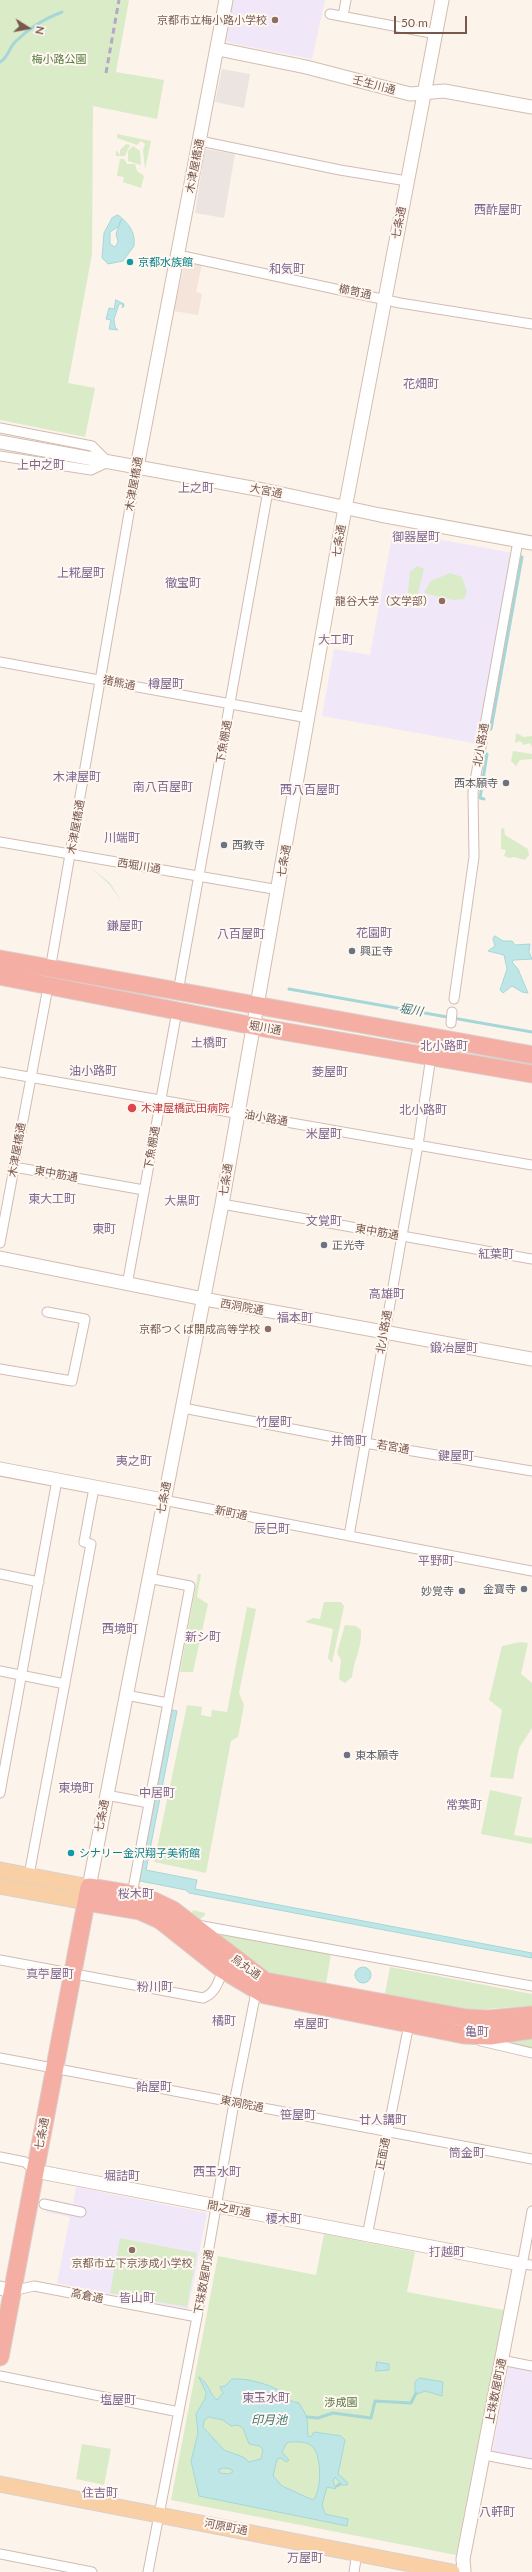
<!DOCTYPE html>
<html>
<head>
<meta charset="utf-8">
<style>
	body { margin:0 }
	#map { position:relative; width:532px; height:2572px; overflow:hidden; background:#fcf3eb; font-family:Lato,sans-serif }
	canvas { display:block }
	.north { position:absolute; left:8px; top:8px; width:40px; height:40px; -webkit-text-stroke:3px #fff8f1; paint-order:stroke; rotate:101deg; font-size:11px; font-weight:700; line-height:16px; text-align:center; color:#78574d }
	.north::after { content:''; display:block; margin:auto; width:14px; height:18px; background:#78574d; clip-path:polygon(50% 0,100% 100%,50% 72%,0 100%) }
	.scale { position:absolute; left:394px; top:16px; width:73px; height:18px; box-sizing:border-box; border:2px solid #78574d; border-top:0; padding-left:5px; font-size:12px; line-height:14px; white-space:nowrap; color:#78574d; -webkit-text-stroke:3px #fff8f1; paint-order:stroke }
</style>
</head>
<body>
<div id="map">
<canvas width="532" height="2572"></canvas>
<div class="north">N</div>
<div class="scale">50 m</div>
</div>
<script>
const ctx = document.querySelector('canvas').getContext('2d');
ctx.lineJoin = 'round';
function fillPath(path, color) { ctx.fillStyle = color; ctx.fill(path, 'evenodd'); }
function strokePath(path, color, width, dash) { ctx.strokeStyle = color; ctx.lineWidth = width; ctx.lineCap = dash ? 'butt' : 'round'; ctx.setLineDash(dash || []); ctx.stroke(path); }
function write(font, color, halo, rows, align = 'center') {
  ctx.font = font + ' Lato,"Noto Sans JP",sans-serif'; ctx.lineWidth = 4; ctx.setLineDash([]); ctx.textBaseline = 'middle'; ctx.strokeStyle = halo; ctx.fillStyle = color; for (const [text, x, y, turn = 0] of rows) {
    ctx.save(); ctx.translate(x, y); ctx.rotate((+turn || 0) * Math.PI / 180); ctx.textAlign = isNaN(turn) ? turn : align; if (halo) ctx.strokeText(text, 0, 0); ctx.fillText(text, 0, 0); ctx.restore();
  }
}
fillPath(new Path2D(`
	M185,261L202,265L196,292L202,294L198,315L174,311Z`), '#f4e4d9');
fillPath(new Path2D(`
	M222,69L250,74L244,108L215,102Z
	M205,149L235,154L224,218L195,213Z`), '#ece4e0');
fillPath(new Path2D(`
	M233,0H325L312,59L230,43L226,41Z
	M393,531L513,553L479,744L322,716L334,649L370,655Z
	M76,2187L207,2213L188,2310L57,2283L70,2217L46,2212L49,2199L73,2204Z
	M508,2365L532,2370V2461L492,2453Z`), '#f0e7f9');
fillPath(new Path2D(`
	M0,0H129L116,72L164,80L157,119L93,106L92,254L68,383L95,388L85,437L0,420Z
	M117,134L151,141L145,169L143,150L145,144L141,141L137,145L117,138Z
	M126,144L130,145L125,156H116V150L120,155V150Z
	M133,146L140,151L141,165L128,161V151Z
	M120,159H124L127,164H135L137,171L144,176L141,188L123,182L124,177L117,176Z
	M418,566L424,569L416,601L412,604L407,601L410,572Z
	M450,573L462,577L467,592L464,599L453,600L424,593L431,581Z
	M516,733L524,737L532,736V747L530,743L524,745L520,741L515,743Z
	M513,751L532,754V759L520,760L516,766L511,761Z
	M504,828L505,835L528,849L529,855L525,860L514,857L510,858L504,856L506,850L501,849V829Z
	M90,867L110,883L122,902L109,884Z
	M198,1574H201L197,1597L208,1604L193,1672H180Z
	M324,1602H341L344,1606L332,1663L328,1658L333,1629L305,1622L313,1618L320,1619Z
	M247,1607L256,1609L239,1693L244,1705L238,1737L231,1741L206,1873L154,1862L187,1705L202,1707L201,1715L211,1717L212,1710L227,1712Z
	M345,1625L356,1626L361,1630C362,1648 354,1659 352,1677L345,1683L339,1679L341,1660L337,1653Z
	M521,1642L528,1643L521,1674L532,1683V1728L519,1748L513,1779L490,1777L502,1710L489,1700L502,1646Z
	M490,1790L522,1797L514,1835L532,1838V1844L481,1834Z
	M193,1910L205,1913V1915L199,1920L191,1916Z
	M224,1933L331,1954L326,1984L264,1972L220,1937Z
	M390,1967L532,1994V2006L473,2010L385,1994Z
	M532,2037V2049L502,2043Z
	M324,2234L415,2252L407,2292L504,2310L456,2555L171,2500L218,2256L316,2275Z
	M120,2238L197,2253L187,2307L110,2293Z
	M82,2444L111,2449L104,2485L76,2479Z`), '#daebc8');
const water = new Path2D(`
	M118,215C127,222 136,231 134,246L123,261L108,264L102,258L104,233L112,218ZM121,220L116,234L118,242L115,247L110,244V232L118,227Z
	M116,300L124,304V306L122,308L123,304H119L114,319L115,327L118,330L109,329L111,320L106,319L109,308L114,309Z
	M495,936L503,941H512L515,945L530,944L529,952L532,959L514,960L512,962L518,969L528,993L522,992L512,986L503,993L500,990L507,969L504,955L488,951L495,946L493,939Z
	M173,1710L177,1711L146,1870L197,1880L195,1889L532,1953V1958L189,1893L186,1890L140,1881Z
	M355 1975a8 8 0 1 1 16 0a8 8 0 1 1-16 0Z
	M377,2362L389,2364V2370L376,2371Z
	M199,2377C208,2382 210,2395 217,2400L223,2393L220,2387L225,2386L232,2379C245,2378 266,2383 278,2390C288,2396 286,2401 299,2403L307,2417L308,2436L311,2437L314,2432L341,2436L345,2440L338,2474L348,2483L347,2485H342L335,2477L333,2481L336,2489L327,2487L322,2505L325,2514L348,2519L347,2526L199,2496L191,2461L198,2433L196,2414L205,2399L206,2393ZM209,2417L223,2420L231,2426L238,2425L243,2428L249,2444L260,2446L263,2450L261,2459L249,2462L243,2457L224,2450L203,2427L204,2421ZM290,2442C297,2442 306,2441 312,2446C322,2455 322,2491 313,2500L282,2486L273,2476L277,2459L281,2458L286,2462L289,2460L282,2452L286,2444ZM224,2468L231,2469L233,2472L229,2474L220,2473L219,2470Z
	M420,2378L443,2382L442,2396L425,2391L418,2394L415,2392V2382Z`);
fillPath(water, '#bee6e7');
strokePath(water, '#a5d7d8', 1);
strokePath(new Path2D(`
	M0,62C8,58 9,48 15,42C29,28 43,19 62,12
	M491,729L522,557
	M484,799L480,798L487,754
	M289,989L532,1032
	M307,2417L318,2418L333,2413L371,2418L375,2401L411,2403L416,2393
	M337,2486L340,2484`), '#a5d7d8', 3);
const street = new Path2D(`
	M330,14L436,34
	M343,16L346,0
	M200,141L340,170L407,181
	M178,255L400,303L532,324
	M0,428L92,446L108,462L91,470L0,456
	M0,662L308,718
	M0,842L279,890
	M50,970L137,467
	M178,992L268,491
	M454,999L474,857L473,792L518,541
	M451,1023L452,1012
	M0,1072L532,1165
	M14,1167L144,1190
	M222,1204L532,1259
	M0,1243L48,987
	M127,1285L177,1011
	M0,1369L72,1381L85,1319L47,1312
	M183,1408L365,1443L532,1471
	M163,1500L532,1571
	M349,1536L418,1145L431,1056
	M0,1574L39,1582
	M0,1671L65,1684
	M126,1695L168,1703
	M0,1793L57,1480
	M106,1795L149,1803
	M29,1875L91,1544L84,1542L94,1488
	M132,1894L190,1586L148,1578
	M197,1925L532,1986
	M0,1960L203,1998C216,1993 218,1982 223,1970
	M481,2041L532,2053
	M0,2058L532,2159
	M0,2157L25,2162L35,2171
	M44,2204L81,2212
	M367,2236L409,2024
	M520,2264L523,2260L532,2211
	M520,2264L532,2265
	M12,2291L34,2286L197,2317
	M501,2360L532,2366
	M0,2376L179,2412
	M484,2455L532,2464
	M0,2554L92,2572
	M148,2572L197,2317L234,2103L256,1992
	M354,2572L357,2553`);
const secondary = new Path2D(`
	M218,49L306,67L410,94L444,91L532,107
	M0,442L268,491L380,515L532,543
	M137,467L226,0
	M0,1258L204,1299L532,1359
	M0,1469L163,1500
	M89,1887L222,1204L339,540L442,0
	M35,2171L520,2264L463,2559L464,2572
	M0,2288L12,2291`);
const primary = new Path2D(`
	M0,1870L89,1887
	M0,1886L86,1902
	M0,2484L452,2572`);
const highway = new Path2D(`
	M0,959L532,1055
	M0,976L264,1028L532,1074
	M86,1902L140,1911L160,1920L223,1970L265,1995L464,2035L490,2036L532,2030
	M0,2357L89,1887L132,1894L152,1900L173,1910L265,1981L467,2018L489,2019L532,2015`);
strokePath(street, '#d2bcb2', 11);
strokePath(secondary, '#d5bcaf', 15);
strokePath(primary, '#d9d0cd', 17);
strokePath(highway, '#d9d0cd', 19);
strokePath(street, '#fff', 9);
strokePath(secondary, '#fff', 13);
strokePath(primary, '#f9d0a5', 15);
strokePath(highway, '#f5aea3', 17);
strokePath(new Path2D(`
	M106,73L119,0`), '#b5a7c8', 3, [6, 4]);
for (const [x, y, r, color] of [
	[275,20,4,"#8d6e63"],
	[130,262,4,"#0f9aa8"],
	[442,601,4,"#8d6e63"],
	[506,783,4,"#6b7280"],
	[224,845,4,"#6b7280"],
	[352,951,4,"#6b7280"],
	[132,1108,5,"#e0444e"],
	[324,1245,4,"#6b7280"],
	[268,1329,4,"#8d6e63"],
	[524,1589,4,"#6b7280"],
	[462,1591,4,"#6b7280"],
	[347,1755,4,"#6b7280"],
	[71,1853,4,"#0f9aa8"],
	[132,2250,4,"#8d6e63"]
]) { const dot = new Path2D(); dot.arc(x, y, r, 0, 2 * Math.PI); ctx.fillStyle = color; ctx.fill(dot); strokePath(dot, '#fff8f1', 1.5); }
write('11px', '#785e54', '#fff8f1', [
	["京都市立梅小路小学校",267,20],
	["龍谷大学（文学部）",434,601],
	["京都つくば開成高等学校",260,1329],
	["京都市立下京渉成小学校",132,2263,"center"]
], 'right');
write('11px', '#587841', '#fff8f1', [
	["梅小路公園",59,59],
	["渉成園",341,2402]
]);
write('11px', '#78574d', '#fff8f1', [
	["壬生川通",374,85,15],
	["木津屋橋通",195,166,-79],
	["七条通",399,223,-79],
	["櫛笥通",355,292,12],
	["木津屋橋通",134,484,-80],
	["大宮通",266,491,11],
	["七条通",339,541,-80],
	["猪熊通",119,683,11],
	["下魚棚通",224,742,-80],
	["北小路通",481,745,-80],
	["木津屋橋通",76,827,-80],
	["七条通",284,861,-80],
	["西堀川通",139,866,9],
	["堀川通",265,1028,10],
	["油小路通",266,1118,10],
	["下魚棚通",152,1148,-80],
	["木津屋橋通",17,1150,-80],
	["東中筋通",56,1174,10],
	["七条通",226,1180,-81],
	["東中筋通",377,1232,10],
	["西洞院通",242,1307,10],
	["北小路通",384,1332,-80],
	["若宮通",393,1447,10],
	["七条通",164,1498,-79],
	["新町通",231,1513,11],
	["七条通",102,1816,-79],
	["烏丸通",246,1967,36],
	["東洞院通",242,2104,11],
	["七条通",42,2134,-79],
	["正面通",383,2154,-79],
	["間之町通",229,2209,11],
	["下珠数屋町通",204,2282,-80],
	["高倉通",87,2296,11],
	["上珠数屋町通",496,2391,-79],
	["河原町通",226,2527,11]
]);
write('11px', '#0d838f', '#fff8f1', [
	["京都水族館",138,262],
	["シナリー金沢翔子美術館",79,1853]
], 'left');
write('11px', '#5b616d', '#fff8f1', [
	["西本願寺",498,783,"right"],
	["西教寺",232,845],
	["興正寺",360,951],
	["正光寺",332,1245],
	["金寶寺",516,1589,"right"],
	["妙覚寺",454,1591,"right"],
	["東本願寺",355,1755]
], 'left');
write('11px', '#be3a42', '#fff8f1', [
	["木津屋橋武田病院",141,1108]
], 'left');
write('12px', '#7e6693', '#fff8f1', [
	["西酢屋町",498,210],
	["和気町",287,269],
	["花畑町",421,384],
	["上中之町",41,465],
	["上之町",196,488],
	["御器屋町",416,537],
	["上糀屋町",81,573],
	["徹宝町",183,583],
	["大工町",336,640],
	["樽屋町",166,684],
	["木津屋町",77,777],
	["南八百屋町",163,787],
	["西八百屋町",310,790],
	["川端町",122,838],
	["鎌屋町",125,926],
	["花園町",374,933],
	["八百屋町",241,934],
	["土橋町",209,1043],
	["北小路町",444,1046],
	["油小路町",93,1071],
	["菱屋町",330,1072],
	["北小路町",423,1110],
	["米屋町",324,1134],
	["東大工町",52,1199],
	["大黒町",182,1201],
	["文覚町",324,1221],
	["東町",104,1229],
	["紅葉町",496,1254],
	["高雄町",387,1294],
	["福本町",295,1318],
	["鍛冶屋町",454,1348],
	["竹屋町",274,1422],
	["井筒町",349,1441],
	["鍵屋町",456,1456],
	["夷之町",134,1461],
	["辰巳町",272,1529],
	["平野町",436,1561],
	["西境町",120,1629],
	["新シ町",203,1637],
	["東境町",76,1788],
	["中居町",157,1793],
	["常葉町",464,1805],
	["桜木町",136,1894],
	["真苧屋町",50,1974],
	["粉川町",155,1987],
	["橘町",224,2021],
	["卓屋町",311,2024],
	["亀町",477,2032],
	["飴屋町",154,2087],
	["笹屋町",298,2115],
	["廿人講町",383,2120],
	["筒金町",467,2153],
	["西玉水町",217,2172],
	["堀詰町",122,2176],
	["榎木町",284,2219],
	["打越町",447,2252],
	["皆山町",137,2298],
	["東玉水町",266,2398],
	["塩屋町",118,2400],
	["住吉町",100,2493],
	["八軒町",497,2512],
	["万屋町",305,2558]
]);
write('italic 12px', '#40797c', '#fff8f1', [
	["堀川",411,1010,10],
	["印月池",269,2420]
]);
</script>
</body>
</html>
